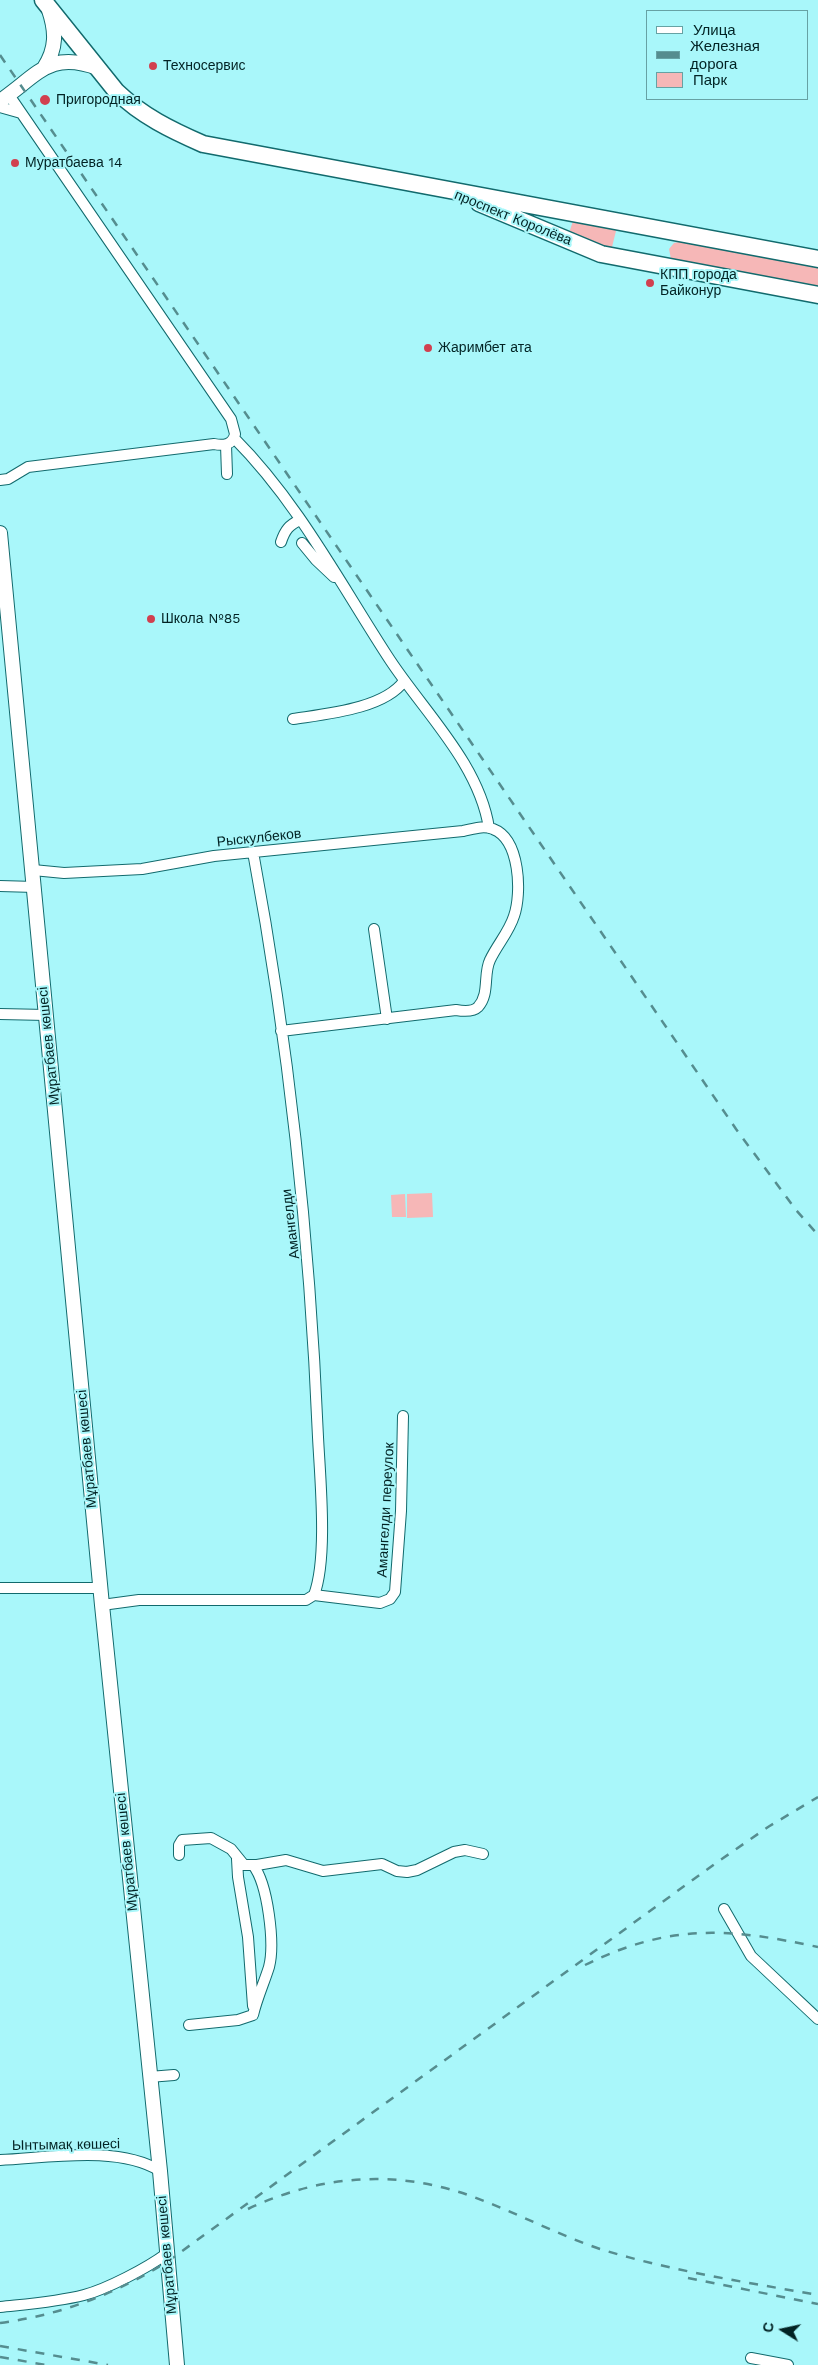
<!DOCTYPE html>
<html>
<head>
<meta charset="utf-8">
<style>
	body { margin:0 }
	#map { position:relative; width:818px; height:2365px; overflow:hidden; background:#a9f7fa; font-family:"Work Sans",sans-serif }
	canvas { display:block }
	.legend { position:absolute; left:646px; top:10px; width:162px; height:90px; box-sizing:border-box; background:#a9f7fa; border:1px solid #66a2a4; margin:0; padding:6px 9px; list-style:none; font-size:15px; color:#022324 }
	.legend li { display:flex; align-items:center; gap:10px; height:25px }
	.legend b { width:25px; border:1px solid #66a2a4 }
	.north { position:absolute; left:758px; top:2305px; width:50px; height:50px; -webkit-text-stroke:4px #a9f7fa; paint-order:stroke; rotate:280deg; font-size:14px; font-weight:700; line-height:20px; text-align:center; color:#022324 }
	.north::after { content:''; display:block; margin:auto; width:18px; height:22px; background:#022324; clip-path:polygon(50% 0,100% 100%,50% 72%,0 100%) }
</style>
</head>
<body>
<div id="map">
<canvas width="818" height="2365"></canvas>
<ul class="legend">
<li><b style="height:6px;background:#fff"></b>Улица</li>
<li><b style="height:6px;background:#558d8f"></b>Железная дорога</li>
<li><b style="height:14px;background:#f6b7b7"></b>Парк</li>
</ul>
<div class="north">С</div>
</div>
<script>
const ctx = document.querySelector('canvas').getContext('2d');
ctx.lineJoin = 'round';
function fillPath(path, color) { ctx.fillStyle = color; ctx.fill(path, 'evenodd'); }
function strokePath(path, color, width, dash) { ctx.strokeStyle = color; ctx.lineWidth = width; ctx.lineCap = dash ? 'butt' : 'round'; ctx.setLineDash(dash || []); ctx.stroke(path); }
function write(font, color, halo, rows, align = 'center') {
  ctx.font = font + ' "Work Sans",sans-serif'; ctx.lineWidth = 4; ctx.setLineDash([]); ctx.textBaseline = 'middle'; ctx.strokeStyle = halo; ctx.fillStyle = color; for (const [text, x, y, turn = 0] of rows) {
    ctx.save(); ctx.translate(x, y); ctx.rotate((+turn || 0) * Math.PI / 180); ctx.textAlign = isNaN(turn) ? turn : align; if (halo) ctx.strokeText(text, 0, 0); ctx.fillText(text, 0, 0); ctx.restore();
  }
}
fillPath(new Path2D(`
	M573,221L613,228L616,231L612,247L607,250L569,233Z
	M679,242L818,267V288L671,259L669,249L674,243Z
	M432,1193L433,1217L407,1218V1194Z
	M405,1194L406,1217H392L391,1195Z`), '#f6b7b7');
const street = new Path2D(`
	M0,107L21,113
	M234,438C298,502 341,585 390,660C425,713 479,764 489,828
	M226,445L227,474
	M0,480L8,479L28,467L214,444C223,446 233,445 235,434L231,419L9,95
	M281,542C285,530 289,525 300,520
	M302,543L316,560L334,577
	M293,719C325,714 384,709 404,681
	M253,852C289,1045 310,1241 318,1437C320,1478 328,1558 314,1595
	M33,870L64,873L142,869L214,856L463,831C473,829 483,825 493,829C520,839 522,893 514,916C509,932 497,945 490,960C483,974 490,994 478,1007C473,1012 462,1011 456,1010L281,1031
	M0,886L35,887
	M374,929L387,1019
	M0,1014L46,1015
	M0,1588H100
	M314,1595L380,1603L390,1599L395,1592L401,1511L403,1416
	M102,1605L139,1600H306L314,1595
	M179,1855V1845L182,1840L211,1838L231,1849L244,1865H257L286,1860L323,1871L382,1864L397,1871L407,1872L417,1870L454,1852L465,1850L483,1854
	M237,1859L238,1877L248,1937L253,2006
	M724,1909L751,1956L818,2019
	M189,2025L238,2020L253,2015C257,1998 264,1983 269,1967C275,1944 268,1884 253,1865
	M149,2077L174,2075
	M0,2160C48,2158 118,2145 160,2171
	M0,2307C28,2304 57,2302 84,2295C107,2289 147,2268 166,2254
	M751,2358L788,2365`);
const secondary = new Path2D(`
	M44,68C57,48 56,31 49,10
	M0,101C38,75 49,50 98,68
	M0,533L102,1605L160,2171L177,2365`);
const primary = new Path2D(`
	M43,0L116,91C142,116 171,130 203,144L818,259
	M479,203L601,254L818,295`);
strokePath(street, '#126a6d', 12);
strokePath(secondary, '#126a6d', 16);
strokePath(primary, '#126a6d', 19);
strokePath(street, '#fff', 10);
strokePath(secondary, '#fff', 14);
strokePath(primary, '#fff', 16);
strokePath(new Path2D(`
	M0,55L736,1129L796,1210L818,1235
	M585,1965C670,1923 729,1928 818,1947
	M248,2209C320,2175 396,2169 471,2196C515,2212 556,2234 600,2249C671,2271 745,2282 818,2295
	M688,2278L818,2304
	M0,2323C61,2315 115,2294 167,2262L716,1863L768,1827L818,1797
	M0,2346L108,2365
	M0,2357L46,2365`), '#558d8f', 2.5, [9, 9]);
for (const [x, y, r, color] of [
	[153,66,5,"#d1404f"],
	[45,100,6,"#d1404f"],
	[15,163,5,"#d1404f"],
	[650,283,5,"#d1404f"],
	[428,348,5,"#d1404f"],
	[151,619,5,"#d1404f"]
]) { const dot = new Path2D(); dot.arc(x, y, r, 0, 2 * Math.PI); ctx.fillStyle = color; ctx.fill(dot); strokePath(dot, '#a9f7fa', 2); }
write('14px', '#022324', '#a9f7fa', [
	["Техносервис",163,66],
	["Пригородная",56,100],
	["Муратбаева 14",25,163],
	["КПП города",660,275],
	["Байконур",660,291],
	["Жаримбет ата",438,348],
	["Школа №85",161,619]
], 'left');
write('14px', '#022324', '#a9f7fa', [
	["проспект Королёва",513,218,22],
	["Рыскулбеков",259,838,-6],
	["Мұратбаев көшесі",49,1046,-96],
	["Амангелди",291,1224,-97],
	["Мұратбаев көшесі",87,1449,-95],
	["Амангелди переулок",386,1510,-87],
	["Мұратбаев көшесі",127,1852,-96],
	["Ынтымақ көшесі",66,2145,-1],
	["Мұратбаев көшесі",167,2255,-95]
]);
</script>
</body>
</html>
